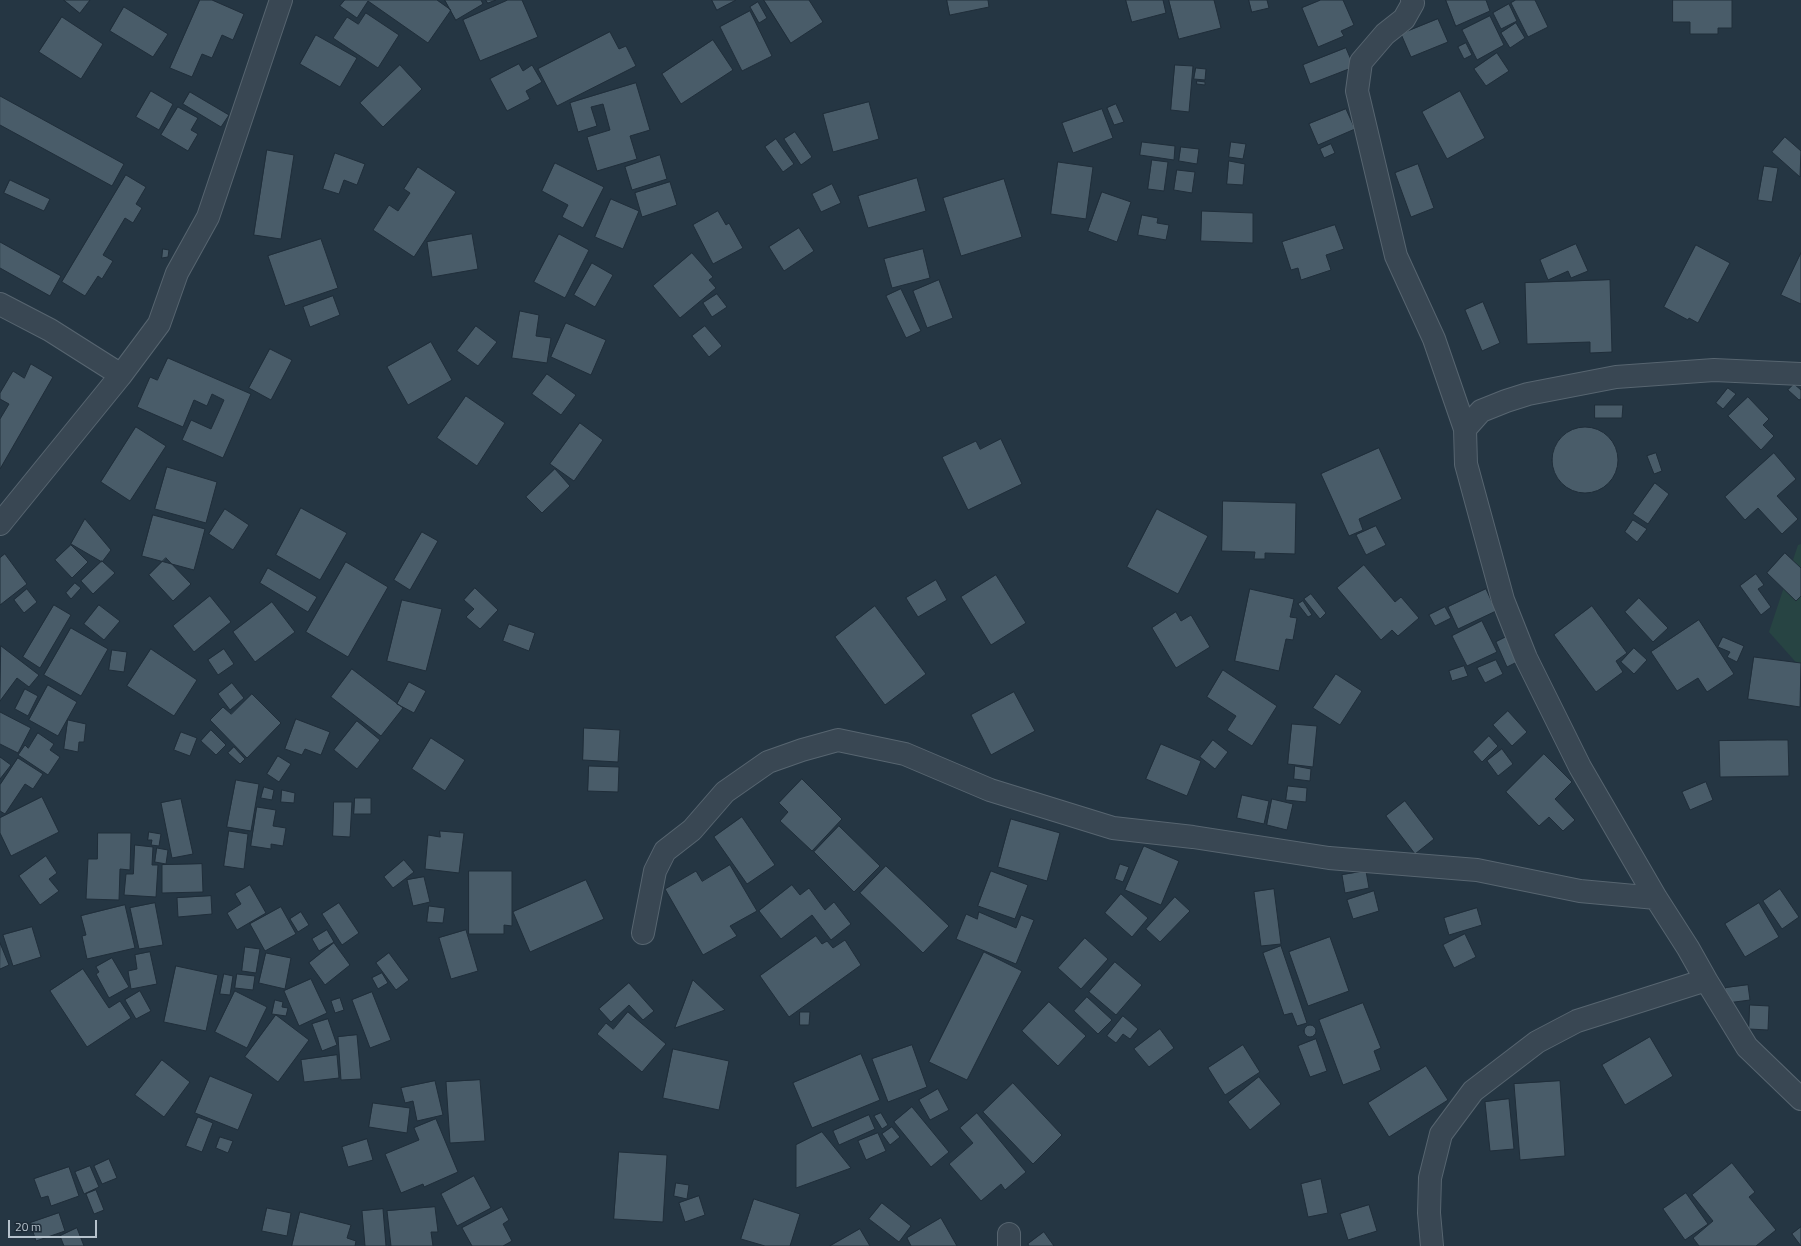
<!DOCTYPE html>
<html>
<head>
<meta charset="utf-8">
<style>
	body { margin:0 }
	#map { position:relative; width:1801px; height:1246px; overflow:hidden; background:#253643; font-family:"Titillium Web",sans-serif }
	canvas { display:block }
	.scale { position:absolute; left:8px; top:1220px; width:89px; height:18px; box-sizing:border-box; border:2px solid #b6c2cc; border-top:0; padding-left:5px; font-size:12px; line-height:14px; white-space:nowrap; color:#b6c2cc; -webkit-text-stroke:3px #1e2c38; paint-order:stroke }
</style>
</head>
<body>
<div id="map">
<canvas width="1801" height="1246"></canvas>
<div class="scale">20 m</div>
</div>
<script>
const ctx = document.querySelector('canvas').getContext('2d');
ctx.lineJoin = 'round';
function fillPath(path, color) { ctx.fillStyle = color; ctx.fill(path, 'evenodd'); }
function strokePath(path, color, width, dash) { ctx.strokeStyle = color; ctx.lineWidth = width; ctx.lineCap = dash ? 'butt' : 'round'; ctx.setLineDash(dash || []); ctx.stroke(path); }
fillPath(new Path2D(`
	M1801,544V668L1769,632L1798,545Z`), '#274443');
const building = new Path2D(`
	M64,0H90L80,13Z
	M200,0H212L244,14L233,40L222,35L212,58L202,54L192,77L170,68Z
	M345,0H437L451,10L428,43L368,1L357,18L340,6Z
	M445,0H481L483,4L456,20Z
	M486,0H496L488,3Z
	M508,0H522L538,37L480,61L463,20Z
	M712,0H736L717,10Z
	M764,0H809L823,22L791,43Z
	M947,0H988L989,7L950,15Z
	M1126,0H1163L1166,13L1132,22Z
	M1169,0H1214L1221,28L1179,39Z
	M1249,0H1267L1269,8L1252,12Z
	M1321,0H1343L1354,25L1341,31L1344,36L1318,47L1302,8Z
	M1446,0H1486L1490,11L1456,26Z
	M1516,0H1535L1548,27L1528,37L1511,3Z
	M1673,0H1732V28H1718V34H1690V22H1673Z
	M758,2L767,18L759,23L750,7Z
	M1509,4L1517,21L1501,29L1493,13Z
	M124,7L168,34L153,57L110,31Z
	M750,11L772,56L742,71L720,27Z
	M366,13L399,35L378,68L333,38L347,17L358,24Z
	M1490,16L1504,45L1477,60L1462,30Z
	M62,17L103,44L81,79L39,52Z
	M1438,19L1448,42L1411,57L1401,34Z
	M1516,23L1525,38L1510,48L1501,33Z
	M610,32L619,49L626,46L636,66L557,106L538,69Z
	M316,35L357,58L340,87L300,64Z
	M713,40L733,70L681,104L662,74Z
	M1466,43L1472,55L1464,59L1458,47Z
	M1346,48L1354,67L1310,84L1303,65Z
	M1497,53L1509,71L1486,86L1474,69Z
	M519,64L523,71L532,65L542,82L526,91L530,99L507,111L490,79Z
	M400,65L422,89L383,127L360,103Z
	M1175,65L1193,66L1189,112L1171,110Z
	M1196,68L1206,69L1205,80L1194,79Z
	M1197,81L1205,82V85L1197,84Z
	M636,83L650,130L630,136L637,159L597,171L587,137L610,130L603,104L591,107L597,126L578,132L570,103Z
	M151,91L173,104L159,130L136,117Z
	M1460,91L1485,138L1447,159L1422,112Z
	M190,92L229,115L221,127L183,104Z
	M0,96L124,164L112,186L0,125Z
	M869,102L879,139L833,152L823,114Z
	M1116,104L1124,122L1114,125L1107,108Z
	M178,107L198,118L191,130L198,134L188,151L161,135Z
	M1102,109L1113,138L1073,153L1062,123Z
	M1346,109L1355,129L1318,145L1309,124Z
	M795,132L812,157L801,165L784,139Z
	M1785,137L1801,151L1800,177L1772,152Z
	M776,139L794,164L783,172L765,147Z
	M1142,142L1175,146L1174,160L1140,155Z
	M1231,142L1246,144L1243,159L1229,157Z
	M1331,144L1335,153L1324,158L1320,149Z
	M1181,147L1199,149L1197,164L1179,161Z
	M267,150L294,155L281,239L254,235Z
	M335,153L365,164L357,185L344,180L339,194L323,189Z
	M660,155L667,179L632,190L625,167Z
	M1152,160L1168,162L1164,191L1148,189Z
	M1229,161L1245,164L1243,185L1227,184Z
	M1058,162L1093,167L1086,219L1051,214Z
	M555,163L604,187L583,228L562,217L568,205L542,191Z
	M1418,164L1434,208L1411,217L1395,173Z
	M1764,166L1778,168L1772,202L1758,200Z
	M418,167L456,192L414,257L373,230L389,205L398,211L410,193L404,189Z
	M1177,170L1195,172L1192,193L1174,190Z
	M126,175L146,187L136,204L142,208L133,223L125,218L103,255L113,261L102,279L98,276L85,296L62,282Z
	M917,178L926,211L868,228L858,196Z
	M1004,179L1022,237L961,256L943,198Z
	M10,180L50,199L44,211L4,193Z
	M670,182L677,205L642,217L635,193Z
	M832,184L841,203L821,212L812,194Z
	M1102,192L1131,202L1117,242L1088,231Z
	M611,199L639,211L623,249L595,237Z
	M718,211L726,225L729,223L743,248L713,264L693,225Z
	M1202,211L1253,213V243L1201,241Z
	M1142,215L1158,218L1157,223L1169,225L1166,240L1138,235Z
	M1335,225L1344,249L1326,255L1331,270L1301,280L1298,268L1291,270L1282,242Z
	M799,228L814,251L784,271L769,247Z
	M472,234L478,269L432,277L427,242Z
	M559,234L589,250L565,298L534,282Z
	M321,239L338,288L285,306L268,256Z
	M0,242L61,276L50,296L0,268Z
	M1576,244L1588,271L1571,278L1568,271L1548,280L1540,260Z
	M1696,245L1730,263L1698,323L1689,318L1688,320L1664,307Z
	M163,249L169,250L168,257L162,258Z
	M923,249L930,278L892,288L884,259Z
	M692,253L713,277L709,280L716,288L680,318L653,286Z
	M1801,253V304L1781,295Z
	M592,263L613,275L595,307L574,295Z
	M939,280L953,318L927,328L913,291Z
	M1610,280L1612,352L1590,353V342L1527,344L1525,283Z
	M901,289L921,331L906,338L886,296Z
	M717,294L727,307L712,317L703,303Z
	M333,296L340,315L310,327L303,307Z
	M1483,302L1500,343L1482,351L1465,310Z
	M520,311L539,315L536,336L551,338L547,363L512,358Z
	M566,323L606,340L591,375L551,357Z
	M476,326L497,342L478,366L457,351Z
	M705,326L722,346L709,357L692,336Z
	M431,342L452,380L408,405L387,367Z
	M270,349L292,360L271,400L249,388Z
	M168,358L251,394L223,458L182,440L191,420L211,429L224,400L212,394L207,406L194,400L183,427L137,407L150,377L157,380Z
	M31,364L53,377L0,469V419L9,404L0,399V393L13,371L24,378Z
	M547,374L576,395L561,415L532,394Z
	M1794,384L1801,390V399L1799,400L1788,390Z
	M1728,388L1736,394L1723,409L1716,403Z
	M466,396L505,423L477,466L437,438Z
	M1748,397L1769,419L1763,425L1774,436L1761,450L1728,416Z
	M1595,405H1623L1622,418H1595Z
	M580,423L603,440L574,481L550,464Z
	M136,427L166,446L130,501L101,482Z
	M1552 460a33 33 0 1 1 66 0a33 33 0 1 1-66 0Z
	M1001,439L1022,484L968,510L942,457L976,441L980,449Z
	M1379,448L1402,499L1359,519L1363,530L1349,536L1321,474Z
	M1656,453L1662,471L1654,474L1647,456Z
	M1774,453L1796,479L1777,496L1798,519L1782,534L1758,508L1745,520L1725,497Z
	M167,467L217,482L206,523L155,509Z
	M555,469L570,486L542,513L526,497Z
	M1655,483L1669,494L1648,524L1633,514Z
	M1223,501L1296,503L1295,554L1265,553V559H1254L1255,552L1222,551Z
	M301,508L347,533L320,580L276,555Z
	M225,509L249,525L233,550L209,534Z
	M1157,509L1208,536L1178,594L1127,567Z
	M153,515L205,529L194,570L142,556Z
	M85,519L111,550L102,562L71,544Z
	M1633,520L1647,529L1637,542L1625,532Z
	M1376,526L1386,545L1366,555L1356,535Z
	M422,532L438,541L410,590L394,580Z
	M71,545L88,562L72,578L55,560Z
	M1785,553L1801,568V596L1796,601L1767,573Z
	M5,554L27,584L0,605V558Z
	M166,558L191,584L173,601L149,575Z
	M102,561L115,573L93,594L81,581Z
	M346,562L388,587L348,657L306,632Z
	M1364,565L1395,602L1401,597L1419,618L1398,636L1392,630L1381,640L1337,588Z
	M268,568L317,597L308,612L260,583Z
	M1756,574L1764,585L1758,589L1771,607L1761,615L1740,586Z
	M996,575L1026,623L991,645L961,597Z
	M936,580L947,600L918,617L906,598Z
	M75,583L81,588L71,599L66,593Z
	M475,588L498,610L480,629L466,617L474,609L464,600Z
	M27,589L37,602L24,613L14,600Z
	M1250,589L1294,599L1290,617L1297,618L1293,640L1286,639L1279,671L1235,661Z
	M1486,589L1496,611L1458,629L1448,607Z
	M1311,594L1326,613L1320,619L1304,599Z
	M210,596L231,622L194,652L173,626Z
	M1639,598L1668,628L1653,642L1625,612Z
	M402,600L442,609L426,671L387,661Z
	M1303,601L1312,615L1308,617L1298,604Z
	M272,602L295,632L255,662L233,632Z
	M54,605L71,615L40,668L23,657Z
	M99,605L120,621L104,640L84,624Z
	M875,606L926,674L885,705L835,637Z
	M1592,606L1627,653L1616,661L1623,672L1596,692L1554,635Z
	M1445,607L1451,618L1435,626L1429,615Z
	M1176,612L1181,621L1191,615L1210,647L1176,668L1152,628Z
	M1699,620L1734,674L1707,692L1698,678L1677,691L1651,652Z
	M1482,621L1497,652L1467,666L1452,636Z
	M509,624L535,633L529,651L503,641Z
	M71,628L108,649L81,696L44,675Z
	M1508,636L1519,661L1507,667L1496,642Z
	M1723,637L1744,646L1737,662L1727,657L1730,652L1718,647Z
	M1,646L39,675L29,687L17,678L0,701Z
	M1634,648L1647,660L1634,674L1621,662Z
	M151,649L197,680L174,716L127,686Z
	M224,649L234,664L218,675L208,660Z
	M112,650L127,652L124,672L109,670Z
	M1754,657L1801,663L1800,707L1748,699Z
	M1496,660L1503,674L1485,683L1477,668Z
	M1464,666L1468,676L1452,681L1449,671Z
	M352,669L403,708L381,736L331,697Z
	M1223,670L1277,706L1252,746L1227,730L1236,716L1207,697Z
	M1336,674L1362,691L1340,725L1313,708Z
	M409,682L426,691L414,713L397,704Z
	M232,683L244,698L230,710L218,694Z
	M48,685L77,702L58,736L29,720Z
	M25,689L38,696L28,716L15,709Z
	M1014,692L1035,731L991,755L971,715Z
	M252,694L281,723L247,758L210,720L223,707L231,714Z
	M1508,711L1527,732L1512,746L1493,725Z
	M0,712L31,728L18,753L0,744Z
	M296,719L330,732L321,755L305,749L302,755L285,749Z
	M68,720L86,724L84,742H79L78,752L64,749Z
	M357,721L380,740L357,769L334,750Z
	M1292,724L1317,726L1313,767L1288,764Z
	M584,728L620,730L618,762L583,760Z
	M211,730L226,745L216,755L201,741Z
	M181,732L197,738L190,756L174,750Z
	M38,733L54,744L50,750L60,757L48,775L18,755L25,745L28,748Z
	M1489,736L1498,746L1482,762L1473,752Z
	M431,738L465,760L445,791L412,769Z
	M1213,740L1228,752L1215,769L1200,757Z
	M1768,740H1788L1789,776L1720,777L1719,741Z
	M1161,744L1201,761L1187,796L1146,779Z
	M234,747L245,759L240,764L228,753Z
	M1502,749L1513,764L1498,776L1487,761Z
	M1544,754L1572,782L1555,799L1575,820L1563,831L1549,817L1539,826L1506,792Z
	M278,756L291,764L279,782L267,774Z
	M0,757L11,765L0,779Z
	M18,758L43,774L33,789L25,784L5,814L0,811V785Z
	M589,766L619,767L618,792L588,791Z
	M1295,766L1311,769L1310,781L1294,779Z
	M802,779L842,819L812,851L780,821L788,812L779,803Z
	M236,780L259,784L251,831L227,827Z
	M1706,782L1713,800L1690,810L1682,792Z
	M1288,786L1307,788L1306,802L1286,800Z
	M264,787L274,790L272,800L261,798Z
	M282,790L295,793L294,803L281,802Z
	M1242,795L1269,801L1264,824L1237,818Z
	M42,797L59,832L11,856L0,833V818Z
	M355,798H371V814H354Z
	M181,799L193,854L172,858L161,803Z
	M1272,799L1293,804L1287,830L1267,825Z
	M1405,801L1434,839L1415,854L1386,816Z
	M334,802H352L350,837L333,836Z
	M257,807L276,810L273,826L286,828L283,846L271,844V849L251,846Z
	M742,817L775,865L747,884L714,837Z
	M1011,819L1060,833L1047,881L998,867Z
	M839,826L880,866L854,892L814,852Z
	M229,831L248,834L244,869L224,866Z
	M440,831L464,833L459,873L425,869L428,835L440,837Z
	M149,832L161,834L159,846L151,845L152,840H148Z
	M98,833H131L130,870L120,869L119,900L86,899L88,859H97Z
	M135,845L153,847L152,865H158L156,897L124,895L126,874H133Z
	M1144,846L1179,861L1161,905L1125,890Z
	M157,848L168,850L166,864L155,862Z
	M46,856L57,873L49,879L59,891L40,905L19,876Z
	M404,860L414,872L393,888L384,877Z
	M202,864L203,892L162,893V865Z
	M1120,864L1129,867L1123,882L1115,879Z
	M730,865L757,911L730,926L737,936L703,955L665,889L696,871L702,881Z
	M886,866L949,926L923,953L860,893Z
	M469,871H512V926L504,925V934H469Z
	M991,871L1028,885L1015,919L978,906Z
	M1366,871L1369,888L1345,893L1342,875Z
	M424,877L430,902L413,906L407,880Z
	M586,880L604,919L530,952L513,912Z
	M250,885L266,913L237,930L227,913L241,904L235,894Z
	M792,885L800,895L809,888L825,910L834,902L851,924L831,940L812,915L781,939L759,911Z
	M1274,889L1281,944L1261,946L1254,892Z
	M1780,889L1799,917L1782,929L1763,901Z
	M1374,891L1379,911L1353,919L1347,900Z
	M1121,894L1148,918L1132,937L1105,913Z
	M211,896L212,914L178,917L177,898Z
	M1175,897L1190,911L1160,942L1146,929Z
	M155,903L163,945L139,949L130,908Z
	M339,903L359,933L342,945L322,914Z
	M1759,903L1779,937L1745,957L1725,924Z
	M125,905L135,948L87,959L82,936L86,935L81,916Z
	M429,906L445,908L443,923L427,922Z
	M281,907L296,934L265,951L250,924Z
	M1477,908L1482,925L1449,935L1444,918Z
	M301,912L309,925L298,932L290,919Z
	M979,912L1016,928L1021,915L1034,920L1016,964L956,939L966,914L977,919Z
	M32,927L41,957L13,966L3,935Z
	M327,930L334,942L319,951L312,939Z
	M466,930L478,971L451,979L439,938Z
	M1465,934L1476,957L1454,968L1443,945Z
	M816,936L822,944L827,941L833,948L845,940L861,965L789,1017L760,976Z
	M1330,937L1349,991L1308,1006L1289,952Z
	M1085,938L1108,959L1081,989L1058,968Z
	M0,943L9,965L0,969Z
	M334,943L350,965L325,985L309,963Z
	M1281,946L1307,1023L1297,1026L1292,1013L1284,1015L1263,953Z
	M245,947L260,949L256,973L242,971Z
	M150,952L157,984L131,989L128,971L137,969L135,955Z
	M984,952L1022,971L967,1080L929,1062Z
	M266,953L291,958L285,989L259,983Z
	M389,953L409,980L396,990L376,963Z
	M112,958L129,987L109,998L96,974L99,972L96,967Z
	M1115,962L1142,985L1116,1015L1089,992Z
	M176,966L218,975L206,1031L164,1022Z
	M83,969L109,1008L120,1001L131,1018L87,1047L50,991Z
	M382,973L388,983L378,989L372,978Z
	M224,974L233,976L230,995L220,994Z
	M237,974L255,976L253,990L235,988Z
	M311,979L327,1013L299,1026L284,991Z
	M693,980L725,1010L675,1028Z
	M629,983L654,1011L643,1020L629,1005L611,1022L599,1009Z
	M1748,985L1750,1000L1727,1003L1725,988Z
	M140,991L151,1011L136,1019L125,1000Z
	M235,991L267,1007L247,1048L215,1032Z
	M372,992L391,1040L370,1048L352,1000Z
	M1087,997L1112,1020L1098,1034L1074,1011Z
	M340,998L344,1010L335,1013L331,1001Z
	M275,1000L283,1002L282,1007L288,1008L286,1016L272,1014Z
	M1049,1002L1086,1036L1058,1066L1022,1031Z
	M1363,1003L1381,1048L1374,1051L1381,1070L1343,1085L1319,1020Z
	M1750,1005L1769,1006L1768,1030L1749,1029Z
	M628,1012L666,1044L642,1072L597,1034L606,1023L613,1029Z
	M800,1012H810L809,1025H800Z
	M276,1015L309,1040L278,1082L245,1057Z
	M1123,1016L1138,1029L1130,1039L1123,1034L1116,1043L1107,1036Z
	M328,1019L337,1045L322,1051L312,1024Z
	M1304 1031a6 6 0 1 1 12 0a6 6 0 1 1-12 0Z
	M1160,1029L1174,1048L1149,1067L1134,1049Z
	M357,1035L361,1079L341,1080L338,1037Z
	M1650,1037L1673,1076L1625,1105L1602,1065Z
	M1316,1039L1327,1071L1310,1077L1298,1046Z
	M912,1045L927,1087L888,1102L872,1059Z
	M1243,1045L1260,1072L1225,1095L1208,1068Z
	M673,1049L729,1061L719,1110L663,1098Z
	M861,1054L880,1100L812,1128L793,1083Z
	M337,1055L339,1078L304,1082L301,1060Z
	M162,1060L190,1082L164,1117L135,1095Z
	M1426,1066L1448,1100L1389,1137L1368,1103Z
	M210,1076L253,1094L238,1130L195,1113Z
	M1259,1077L1281,1104L1250,1130L1228,1102Z
	M480,1080L485,1141L450,1143L446,1082Z
	M435,1081L443,1115L417,1121L413,1101L405,1103L401,1088Z
	M1560,1081L1565,1156L1520,1160L1514,1084Z
	M1013,1083L1062,1135L1033,1164L983,1112Z
	M938,1089L949,1110L930,1120L919,1100Z
	M1509,1099L1514,1149L1490,1151L1485,1102Z
	M373,1103L410,1108L407,1133L369,1127Z
	M912,1107L949,1152L931,1167L894,1122Z
	M881,1113L888,1125L882,1129L874,1116Z
	M977,1113L1026,1172L1005,1190L1001,1184L981,1201L949,1164L973,1143L960,1128Z
	M869,1115L875,1129L839,1145L833,1131Z
	M198,1117L213,1123L202,1152L186,1146Z
	M436,1119L458,1172L424,1187L423,1184L401,1193L385,1154L419,1140L414,1128Z
	M892,1127L900,1137L890,1145L882,1134Z
	M822,1132L851,1168L796,1188V1145Z
	M878,1133L886,1151L866,1160L858,1141Z
	M220,1137L233,1141L228,1153L216,1148Z
	M367,1139L373,1160L348,1167L342,1147Z
	M619,1152L667,1155L663,1222L614,1219Z
	M109,1159L117,1178L102,1184L94,1166Z
	M1732,1163L1755,1192L1749,1197L1776,1230L1756,1246H1699L1693,1238L1713,1221L1692,1195Z
	M90,1166L99,1187L84,1194L75,1172Z
	M69,1167L79,1196L51,1206L48,1196L41,1198L34,1179Z
	M474,1176L491,1208L457,1226L441,1194Z
	M1321,1179L1328,1213L1308,1217L1301,1184Z
	M676,1183L689,1185L687,1199L674,1196Z
	M96,1190L104,1210L94,1214L86,1194Z
	M1686,1193L1708,1224L1685,1240L1663,1209Z
	M699,1196L705,1215L685,1222L679,1203Z
	M754,1199L800,1214L790,1246H765L741,1239Z
	M882,1203L911,1226L899,1242L869,1219Z
	M1369,1205L1377,1231L1348,1240L1340,1214Z
	M435,1207L438,1232H431L433,1246H388H391L387,1211Z
	M502,1207L509,1220L503,1224L512,1241L503,1246H472L462,1228Z
	M267,1208L291,1213L287,1236L262,1231Z
	M383,1209L386,1246H365L362,1211Z
	M300,1212L351,1225L347,1238L356,1241L355,1246H292Z
	M59,1213L65,1231L36,1241L30,1223Z
	M941,1218L957,1246H911L907,1238Z
	M1801,1227V1246L1792,1234Z
	M77,1228L84,1246H64L60,1236Z
	M860,1229L870,1246H830Z
	M1044,1232L1054,1246H1029L1028,1244Z`);
fillPath(building, '#495c69');
strokePath(building, '#202e3a', 1);
const minor = new Path2D(`
	M1412,0L1413,3L1404,19L1385,34L1361,62L1357,91L1396,256L1434,339L1465,429
	M0,304L50,330L121,375
	M1801,374L1714,370L1616,377L1528,394L1506,401L1481,411L1465,429L1466,464L1503,600L1526,658L1580,767L1656,898L1688,948L1706,980L1747,1047L1801,1099
	M0,524L121,375L159,324L177,273L208,217L281,0
	M643,933L655,871L665,851L692,830L725,792L768,762L802,750L838,740L905,754L990,790L1113,828L1193,837L1329,858L1477,870L1580,891L1656,898
	M1009,1246V1234
	M1432,1246L1429,1213L1430,1178L1441,1134L1473,1091L1537,1042L1577,1021L1706,980`);
strokePath(minor, '#576570', 24);
strokePath(minor, '#394753', 22);
</script>
</body>
</html>
